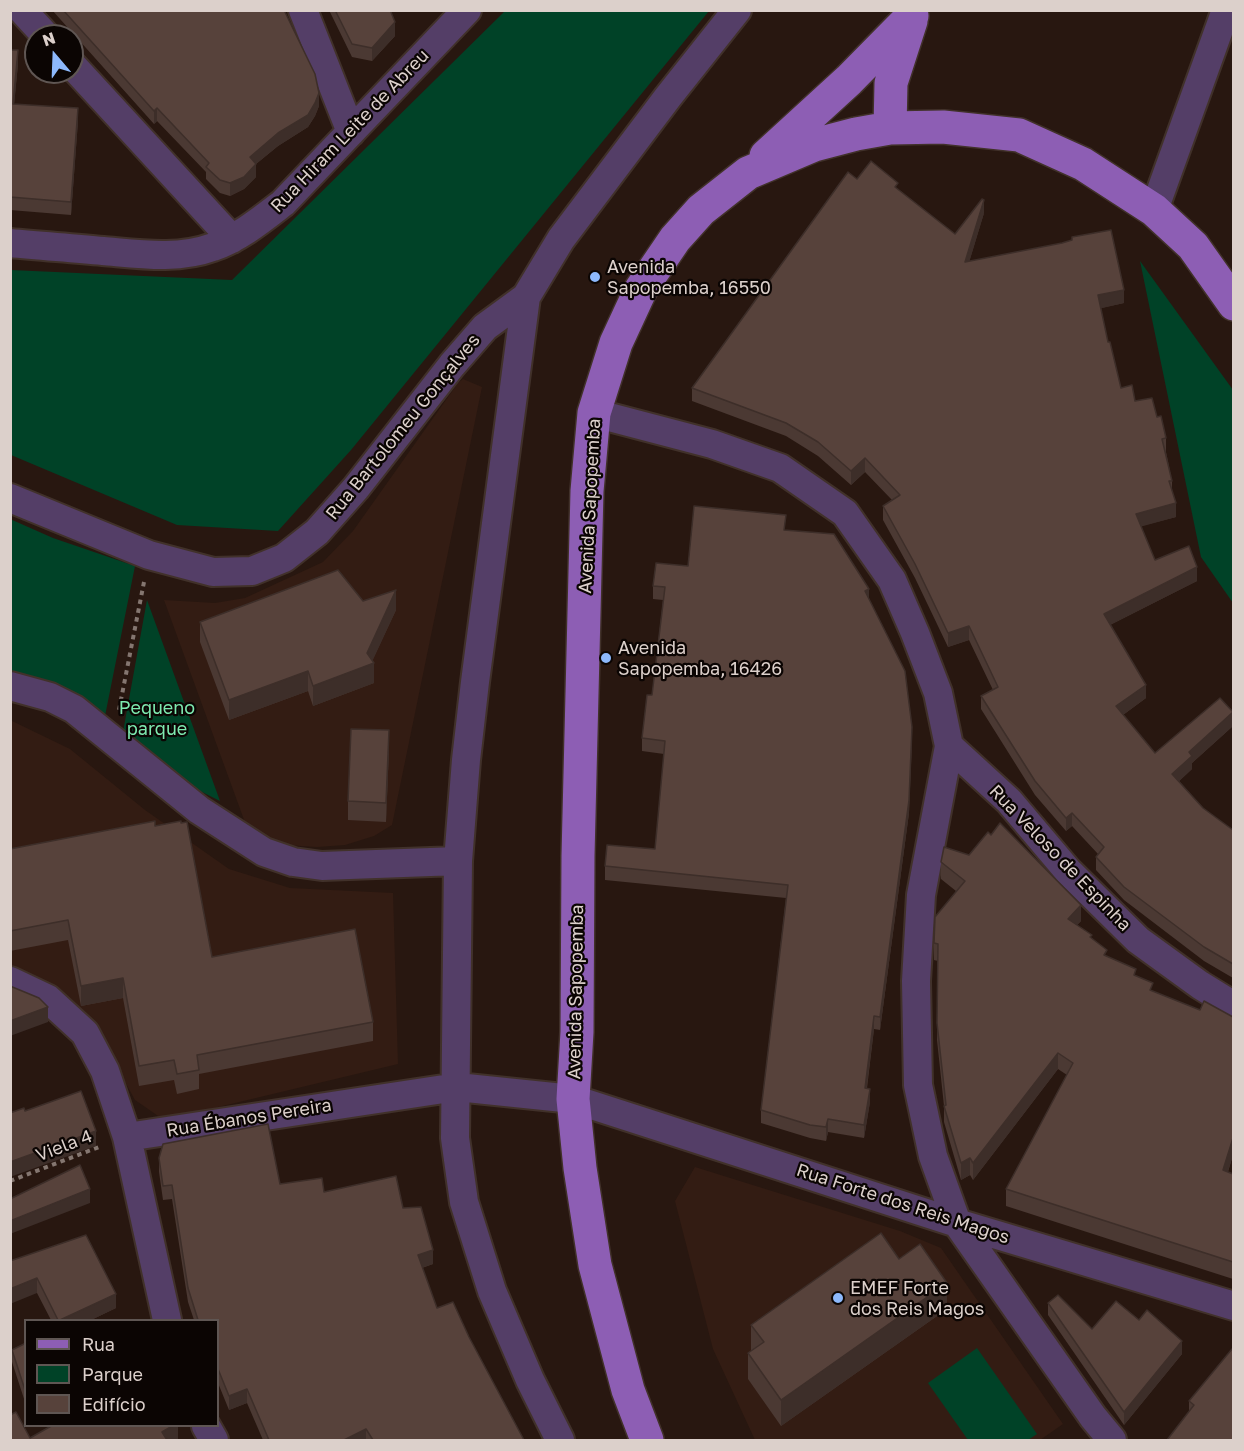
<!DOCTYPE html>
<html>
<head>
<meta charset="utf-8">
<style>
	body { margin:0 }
	#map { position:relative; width:1244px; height:1451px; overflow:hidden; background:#281710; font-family:"Golos Text",sans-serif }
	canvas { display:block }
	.frame { position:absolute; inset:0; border:12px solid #dcd0cb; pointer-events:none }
	.legend { position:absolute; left:24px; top:1319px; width:195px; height:108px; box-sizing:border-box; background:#0b0503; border:2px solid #5f5653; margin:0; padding:8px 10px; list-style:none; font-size:18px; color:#dcd0cb }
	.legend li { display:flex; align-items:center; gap:12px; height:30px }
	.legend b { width:30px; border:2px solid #5f5653 }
	.north { position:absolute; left:24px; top:24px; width:60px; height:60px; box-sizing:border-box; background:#0b0503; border:2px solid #5f5653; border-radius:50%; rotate:341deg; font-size:16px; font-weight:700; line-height:24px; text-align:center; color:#dcd0cb }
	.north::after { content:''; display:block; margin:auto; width:21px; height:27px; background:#8db9fc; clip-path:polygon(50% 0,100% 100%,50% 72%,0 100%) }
</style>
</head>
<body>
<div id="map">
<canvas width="1244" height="1451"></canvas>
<div class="frame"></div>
<ul class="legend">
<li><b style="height:8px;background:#8d5eb4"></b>Rua</li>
<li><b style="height:16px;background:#004227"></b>Parque</li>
<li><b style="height:16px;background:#57423b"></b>Edifício</li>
</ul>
<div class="north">N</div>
</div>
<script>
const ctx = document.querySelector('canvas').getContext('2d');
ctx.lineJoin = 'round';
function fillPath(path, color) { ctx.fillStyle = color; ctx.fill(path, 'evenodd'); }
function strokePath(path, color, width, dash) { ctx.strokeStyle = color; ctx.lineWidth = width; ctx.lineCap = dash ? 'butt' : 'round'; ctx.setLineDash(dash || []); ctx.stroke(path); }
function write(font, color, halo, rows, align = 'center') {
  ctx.font = font + ' "Golos Text",sans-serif'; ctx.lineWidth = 4.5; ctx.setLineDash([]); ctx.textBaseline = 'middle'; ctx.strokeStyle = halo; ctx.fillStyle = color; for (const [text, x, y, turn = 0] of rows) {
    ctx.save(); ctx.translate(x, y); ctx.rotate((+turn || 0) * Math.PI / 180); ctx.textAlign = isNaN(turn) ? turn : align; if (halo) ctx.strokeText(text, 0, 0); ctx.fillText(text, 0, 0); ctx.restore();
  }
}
fillPath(new Path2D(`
	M463,379L482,387L392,825L374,836L345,845L317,847L284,845L247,828L164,600L215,603L245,598L323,562L353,531L458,383Z
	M10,720L70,749L145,810L229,869L290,888L393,893L398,1064L164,1120L135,1100L97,1031L11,971Z
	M695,1167L900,1231L941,1248L1063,1424L1040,1440H755L713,1349L675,1201Z`), '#331c13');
fillPath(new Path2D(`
	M505,11H709L351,450L278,531L177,525L11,455V270L232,280Z
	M1140,261L1233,390V603L1201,557Z
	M10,519L53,538L135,566L104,721L11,675Z
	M147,600L220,801L198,790L123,732Z
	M977,1348L1037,1434L1028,1440H968L928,1383Z`), '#004227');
const minor = new Path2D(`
	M22,10L46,36
	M303,10L351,132
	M72,65L232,239
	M1154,210L1226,10
	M10,243C41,246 72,248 103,251C139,254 178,260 213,247C239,238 261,220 283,203L467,10
	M594,413L712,444L780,468L845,513L892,580L915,633L938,693L949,746L921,895L916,981L918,1085L933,1156L957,1223L1093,1417L1112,1440
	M10,498L149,555L213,572L252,571L284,558L317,532L356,488L452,365L485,327L526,297
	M10,686L50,697L74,709L199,810L264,852L293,862L322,866L458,861
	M949,746L1009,801L1068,871L1138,940L1200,985L1234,1006
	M10,981L48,999L85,1033L105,1071L127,1137L167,1320
	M127,1137L457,1087L573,1099L957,1223L1234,1306
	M206,1426L214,1440
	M560,1440L530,1380L492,1291L464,1202L455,1138L458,861L466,760L475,682L526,297L561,239L668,97L737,10`);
const major = new Path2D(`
	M890,128L891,83L911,21
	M766,156L849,80L912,16
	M647,1440L628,1390L595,1265L580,1168L573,1099L577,1032L578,856L587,491L594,413L616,343L641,289L675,239L701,210L748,173L814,145L856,134L890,128L943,127L1019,135L1083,164L1154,210L1193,246L1234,304`);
strokePath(minor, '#41312a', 32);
strokePath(major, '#41312a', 36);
strokePath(new Path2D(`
	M119,710L144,582
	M10,1181L99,1147`), '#847670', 4, [4.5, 4.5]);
strokePath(minor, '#543e67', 28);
strokePath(major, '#8d5eb4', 33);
fillPath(new Path2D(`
	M52,10H284L319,106L315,116L308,127L278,146L256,164V177L244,189L230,196L220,193L206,179V172L157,121L154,124Z
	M329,10H390L395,36L372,61L352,57Z
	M10,50L18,64L14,104L78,121L71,215L10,210Z
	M857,179L898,189L955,234L984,213L969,262L1062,243L1072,240V237L1124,303L1101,308L1108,342L1121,388L1135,401L1157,417L1166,438V452L1172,481V491L1176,517L1141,526L1155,560L1197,581L1110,625L1146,698L1123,715L1155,753L1233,726L1192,763V769L1179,781L1203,808L1233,830V978L1204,961L1124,900L1096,870V857L1098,854L1072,826L1066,831L1035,795L981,709V696L993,690L969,640L948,647L915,578L883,520V506L892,500L865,472L851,485L818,456L786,436L692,401V388Z
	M786,530L869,599L912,741L909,813L880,1030L874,1029L867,1088L870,1102L864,1138L828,1132L826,1141L810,1138L761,1123V1110L786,898L605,880V866L655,849L664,754L642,751V738L652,695L663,600L653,599V586L688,566Z
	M363,601L396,610L372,661L374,683L313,706L308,691L229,720L200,642V622Z
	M389,749L386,822L348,820V801Z
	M155,826L212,957L373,1022V1041L199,1074V1089L177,1094L174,1080L139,1086L123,998L81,1006L68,940L10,951V849Z
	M941,862L1081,921L1077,925L1092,939L1107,957L1136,976L1153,992L1233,1155L1228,1172L1233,1174V1279L1006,1206V1189L1067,1075L1058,1069L973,1180L970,1175L961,1180L944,1122V1106L937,1040L938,961L934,960V943L956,891L941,879Z
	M159,1158L280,1184L403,1208L433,1264L422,1268L437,1308L469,1337L524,1440H263L247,1403L229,1410L218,1383V1320H194L188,1302L172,1199L163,1200L159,1172Z
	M899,1259L947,1309L781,1426L748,1379V1353L751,1351V1325Z
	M10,1261L116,1308L91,1320H51L37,1293Z
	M1048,1303L1092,1329L1139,1320L1182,1354L1124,1425L1048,1315Z
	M26,1343V1405L12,1362V1350Z
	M1233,1350L1189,1412V1401Z`), '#4b3933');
fillPath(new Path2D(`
	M395,22V36L372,61V48Z
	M18,50V64L13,117V104Z
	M319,93V106L315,116L308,127L278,146L256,164V177L244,189L230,196V183L250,157Z
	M78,108V121L71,215V202Z
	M157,108V121L154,124V111Z
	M984,200V213L965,276V262Z
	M1124,290V303L1098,309V295Z
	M865,458V472L851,485V471Z
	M1176,503V517L1136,528V514Z
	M1197,567V581L1104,628V614Z
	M869,589V602L865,591Z
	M396,590V610L371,664L374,663V683L313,706V686L367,653Z
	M969,626V640L948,647V633Z
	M308,671V691L229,720V700Z
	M1146,685V698L1116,720V706Z
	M1233,712V726L1192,763V769L1172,788V774L1189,752Z
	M912,727L909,813L880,1030V1017Z
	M389,730V749L386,822V803Z
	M1072,813V826L1066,831V818Z
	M1081,905V921L1068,935V919Z
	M123,978V998L81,1006V986Z
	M48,1007V1022L10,1036V1021Z
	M874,1016V1029L865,1101V1088Z
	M1058,1053V1069L973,1180V1163Z
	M870,1089V1102L864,1138V1125Z
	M828,1119V1132L826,1141V1127Z
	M96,1131V1146L10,1177V1162Z
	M1233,1138V1155L1223,1187V1170Z
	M970,1158V1175L961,1180V1163Z
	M90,1189V1203L10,1234V1221Z
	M433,1250V1264L418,1269V1255Z
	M37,1278V1293L10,1304V1289Z
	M947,1283V1309L781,1426V1400Z
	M116,1294V1308L91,1320H60Z
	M1182,1341V1354L1124,1425V1412Z
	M12,1347V1362L10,1363V1348Z
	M247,1389V1403L229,1410V1396Z
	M174,1425H178V1439L176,1440H162V1432Z
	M366,1429V1440H344Z`), '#3d2e29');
const building = new Path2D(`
	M63,10H284L315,74L319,93L315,103L308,115L278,133L250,157L256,164L244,177L230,183L220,180L206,167L209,163L157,108L154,111Z
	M335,10H390L395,22L372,48L352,44Z
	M10,50H18L13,104L78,108L71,202L10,197Z
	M871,161L898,183L895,187L955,234L982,199L984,200L965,262L1062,243L1072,240V237L1111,230L1124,290L1098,295L1108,342H1110L1121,388L1132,385L1135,401L1152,398L1157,417L1161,416L1166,438L1162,439L1172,481H1169L1176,503L1136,514L1155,560L1189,546L1197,567L1104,614L1146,685L1116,706L1155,753L1220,698L1233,712L1189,752L1192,756L1172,774L1203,808L1233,830V964L1204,947L1124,887L1096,857L1104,847L1072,813L1066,818L1035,781L981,696L998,687L969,626L948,633L915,564L883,506L900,495L865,458L851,471L818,442L786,423L692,388L848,172L857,179Z
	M694,506L786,515L784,530L834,534L869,589L865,591L905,671L912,727L909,800L880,1017L874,1016L865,1088L870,1089L864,1125L828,1119L826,1127L810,1125L761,1110L788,885L605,866L607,845L655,849L665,741L642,738L647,695H652L665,587L653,586L656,563L688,566Z
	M338,570L363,601L396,590L367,653L374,663L313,686L308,671L229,700L200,622Z
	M351,729L389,730L386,803L348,801Z
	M155,821V826L181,821V823L187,822L212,957L355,929L373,1022L197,1055L199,1070L177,1074L174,1060L139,1066L123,978L81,986L68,920L10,931V849Z
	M1000,823L1081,905L1068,919L1092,935L1090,937L1107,950L1104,955L1136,969L1134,975L1153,983L1150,990L1200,1010L1204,1001L1233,1017V1138L1223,1170L1233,1174V1262L1006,1189L1073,1063L1058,1053L973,1163L970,1158L961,1163L944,1106L946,1105L937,1023L938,944L934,943L935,917L965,881L941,862L944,847L969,855L988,832L991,835Z
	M10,986L39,998L48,1007L10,1021Z
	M81,1091L96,1131L10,1162V1113L24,1108L25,1111Z
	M268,1124L280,1184L322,1178L324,1192L396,1176L403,1208L421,1207L433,1250L418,1255L437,1308L453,1302L469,1337L524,1440H373L366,1429L344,1440H269L247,1389L229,1396L218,1369V1320H198L188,1288L172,1185L163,1186L159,1158L163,1144Z
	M80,1165L90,1189L10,1221V1199Z
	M881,1233L899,1259L920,1244L947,1283L781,1400L748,1353L764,1342L751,1325Z
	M86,1235L116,1294L60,1320H58L37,1278L10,1289V1261Z
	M1058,1295L1092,1329L1116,1301L1139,1320L1147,1310L1182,1341L1124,1412L1048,1303Z
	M26,1343V1393L12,1350Z
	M1232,1349L1233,1350V1440H1167L1194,1405L1189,1401Z
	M16,1412L30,1438L53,1425H174L162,1432L167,1440H10V1415Z`);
fillPath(building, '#57423b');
strokePath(building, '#3d2e29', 1.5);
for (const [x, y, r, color] of [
	[595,277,6,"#8db9fc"],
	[606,658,6,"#8db9fc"],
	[838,1298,6,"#8db9fc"]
]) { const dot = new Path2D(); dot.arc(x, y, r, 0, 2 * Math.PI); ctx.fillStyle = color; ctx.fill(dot); strokePath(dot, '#0b0503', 2); }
write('18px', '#dcd0cb', '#0b0503', [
	["Rua Hiram Leite de Abreu",350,131,-46],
	["Rua Bartolomeu Gonçalves",403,427,-51],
	["Avenida Sapopemba",590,506,-87],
	["Rua Veloso de Espinha",1060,858,46],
	["Avenida Sapopemba",576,992,-89],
	["Rua Ébanos Pereira",249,1118,-9],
	["Viela 4",64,1146,-21],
	["Rua Forte dos Reis Magos",903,1204,18]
]);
write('18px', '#dcd0cb', '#0b0503', [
	["Avenida",607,267],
	["Sapopemba, 16550",607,288],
	["Avenida",618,648],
	["Sapopemba, 16426",618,669],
	["EMEF Forte",850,1288],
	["dos Reis Magos",850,1309]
], 'left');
write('18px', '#7eeab0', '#0b0503', [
	["Pequeno",157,708],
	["parque",157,729]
]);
</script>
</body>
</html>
